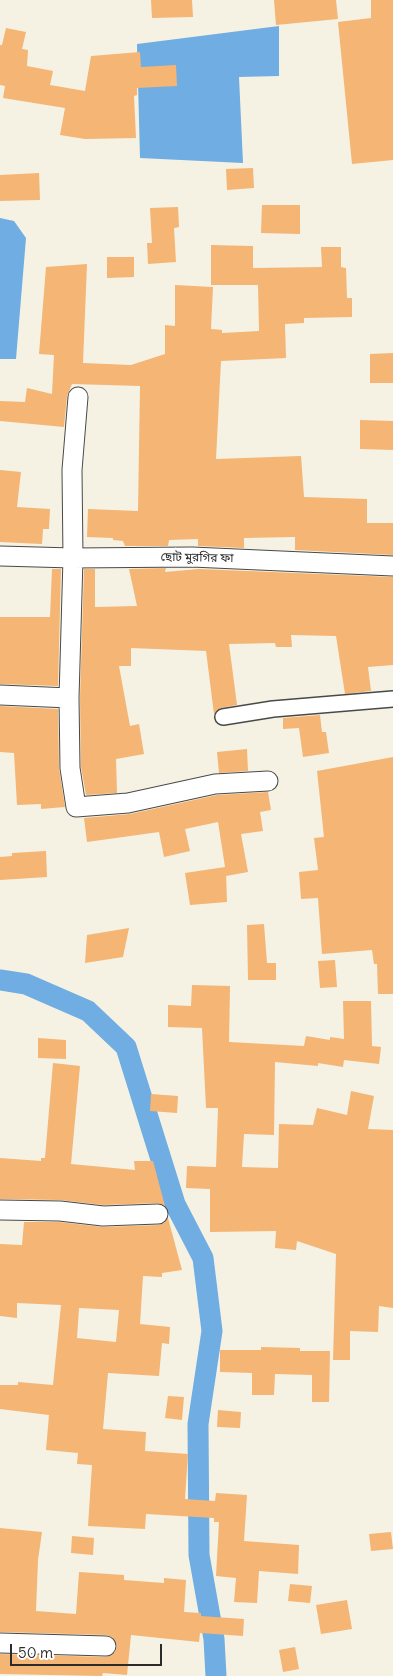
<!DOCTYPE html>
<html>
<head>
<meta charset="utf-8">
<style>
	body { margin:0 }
	#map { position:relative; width:393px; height:1676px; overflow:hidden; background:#f5f2e3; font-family:Delius,sans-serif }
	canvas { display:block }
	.scale { position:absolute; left:10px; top:1644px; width:152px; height:22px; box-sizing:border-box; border:2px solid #2b2b2b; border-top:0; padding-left:6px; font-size:15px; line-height:18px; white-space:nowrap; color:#2b2b2b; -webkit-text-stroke:4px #fff; paint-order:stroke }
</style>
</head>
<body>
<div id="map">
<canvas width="393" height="1676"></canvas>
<div class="scale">50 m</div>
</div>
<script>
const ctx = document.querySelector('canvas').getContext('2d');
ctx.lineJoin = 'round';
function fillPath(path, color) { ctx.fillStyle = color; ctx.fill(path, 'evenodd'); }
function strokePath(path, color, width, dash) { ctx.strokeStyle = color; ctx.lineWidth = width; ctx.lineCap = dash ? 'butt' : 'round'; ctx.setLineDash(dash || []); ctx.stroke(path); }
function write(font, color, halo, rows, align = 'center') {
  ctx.font = font + ' Delius,"Noto Sans Bengali",sans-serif'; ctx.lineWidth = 4.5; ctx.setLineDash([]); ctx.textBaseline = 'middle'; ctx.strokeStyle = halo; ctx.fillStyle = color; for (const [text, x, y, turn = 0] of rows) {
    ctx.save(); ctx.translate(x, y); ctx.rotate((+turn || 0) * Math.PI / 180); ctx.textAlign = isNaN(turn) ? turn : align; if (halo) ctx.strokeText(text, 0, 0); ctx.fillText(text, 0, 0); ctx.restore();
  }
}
fillPath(new Path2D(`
	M279,26V76L239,77L243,163L140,158L137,44Z
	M0,218L14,221L26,238L16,359H0Z`), '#6fade2');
strokePath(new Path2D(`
	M0,980L26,984L88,1011L126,1047L175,1204L203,1258L212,1331L198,1424L199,1555L214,1639L216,1676`), '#6fade2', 21);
fillPath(new Path2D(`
	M151,0H192L193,17L152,18Z
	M274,0H336L338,19L276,25Z
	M371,0H393V160L352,164L338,22L371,18Z
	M6,28L26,32L22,49L28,50L27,66L53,71L50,85L85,91L91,56L140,52L141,67L176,65L177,86L137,88V95L134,96L136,138L85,139L60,135L65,108L3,98L5,86L0,85V45H2Z
	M253,168L254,188L227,190L226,169Z
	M39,173L40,200L0,201V175Z
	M262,205H300V234L261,233Z
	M178,207L179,227L174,228L176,262L148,264L147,243H152L150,208Z
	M211,245L253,246V268L322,267L321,247H341V267L346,268L347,298H352V317L304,318V323L285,324L286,358L221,361L216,459L301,456L304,497L367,499V523H393V555L295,550V537L244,538V548L198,546V539L169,540L168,546H125L123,541L113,540V538L87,537L88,509L138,511L140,386L72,384L67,396L64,427L0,421V401L25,402L27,388L52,394L54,355L39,354L46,267L87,264L83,363L131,365L165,354V325L175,326V285L213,287L211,329L222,330V333L259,331L258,285H211Z
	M107,257H134V277L107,278Z
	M393,353V383H370V354Z
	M360,420L393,421V450L360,449Z
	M0,470L21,472L17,507L50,509L49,529H43L42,544L0,542Z
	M166,568L165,572L199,569L393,577V665L368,667L371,691L345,694L336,636L291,635L292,647H276L275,643L229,644L237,705L221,708L214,714L206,651L131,648V666H119L130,726L139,724L144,754L116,759L117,793L86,795L81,767L80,698L84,569H95V607L137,606L129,569Z
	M52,569H61L58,686L0,684V617H50Z
	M0,706L58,709L59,768L65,807L41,809V804L17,805L14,753L0,752Z
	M320,715L322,732H326L329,753L303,757L299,728L283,729V718Z
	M247,749L248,771L219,773L217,752Z
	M393,757V994H378L377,964H374L372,950L322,954L318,898L301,899L299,872L318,870L314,838L324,837L317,771Z
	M268,792L271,810L260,812L263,831L241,834L248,872L226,876V872L227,902L190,905L185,873L225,867L218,822L185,829L190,851L164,857L159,832L87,842L84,818L130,814L217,795Z
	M46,851L47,877L0,880V857L12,856V853Z
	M264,924L267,963H276V980H248L247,925Z
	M129,928L123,957L85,963L87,935Z
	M335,960L337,987L320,988L318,961Z
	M192,985L230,986L229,1042L304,1046L306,1036L330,1040V1037L344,1039L343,1001H371L372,1046L381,1047L379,1064L344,1060L343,1067L318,1063V1066L275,1062L274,1135L244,1134L242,1167L278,1168L279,1124L313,1125L317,1108L347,1115L351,1091L374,1096L368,1129L393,1130V1308L379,1306L378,1332L350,1331V1360H333L336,1254L297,1241L296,1250L275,1248L276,1231L210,1232V1189L186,1188L187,1166L216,1167L218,1108H206L202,1028L168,1027V1005L191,1006Z
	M38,1038L66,1040V1059L38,1058Z
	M53,1063L80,1066L71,1164L135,1170L134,1161H153L165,1206L158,1203L103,1205L60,1200L0,1199V1158L41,1161V1158H45Z
	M151,1094L178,1096L177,1113L150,1111Z
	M168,1218L182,1270L162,1273V1277L143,1276L140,1324L170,1327L169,1344L162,1343L159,1376L108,1373L103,1429L146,1432L145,1451L188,1454L185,1499L215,1501L216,1493L247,1495L244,1541L299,1545L298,1574L259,1571L257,1603L234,1602L236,1578L216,1576L219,1522H214V1518L146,1514L145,1529L88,1526L92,1465L77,1464L78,1453L46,1450L49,1415L0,1409V1385H18V1382L53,1385L61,1305L17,1303V1318L0,1316V1244L22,1245L24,1222H59L103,1227L158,1225L164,1223ZM79,1308L119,1310L116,1342L77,1338Z
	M261,1347L300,1348V1351H330L329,1402H312V1375L275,1374L274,1395H252V1373L220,1372V1350H261Z
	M168,1396L184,1397L182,1420L165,1418Z
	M218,1410L241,1412L240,1428L217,1427Z
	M0,1528L42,1532L38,1560L36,1611L76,1614L79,1572L124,1575V1580L164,1583V1578L186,1580L184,1612L201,1613V1616L244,1619L243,1636L200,1633L199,1642L131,1635L127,1675L103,1673L102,1676L0,1674V1654L106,1657L115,1652L117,1646L112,1637L106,1635L0,1632Z
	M391,1532L393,1549L371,1551L369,1534Z
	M72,1536L94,1538L93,1555L71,1553Z
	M290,1584L312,1586L310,1603L288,1601Z
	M347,1600L352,1629L321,1634L316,1605Z
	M295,1647L299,1669L283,1672L279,1650Z`), '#f4b575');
const pedestrian = new Path2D(`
	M223,717L273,709L393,699`);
const minor = new Path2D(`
	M78,397L72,470L73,558L69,698L70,768L76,807L128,803L215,784L268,781
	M0,556L73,558L192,557L393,566
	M0,695L69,698
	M0,1210L60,1211L103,1216L158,1214
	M0,1643L106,1646`);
strokePath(pedestrian, '#494947', 18);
strokePath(minor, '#494947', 21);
strokePath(pedestrian, '#fff', 15);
strokePath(minor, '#fff', 19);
write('12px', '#2b2b2b', '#fff', [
	["ছোট মুরগির ফা",197,558,1]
]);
</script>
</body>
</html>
